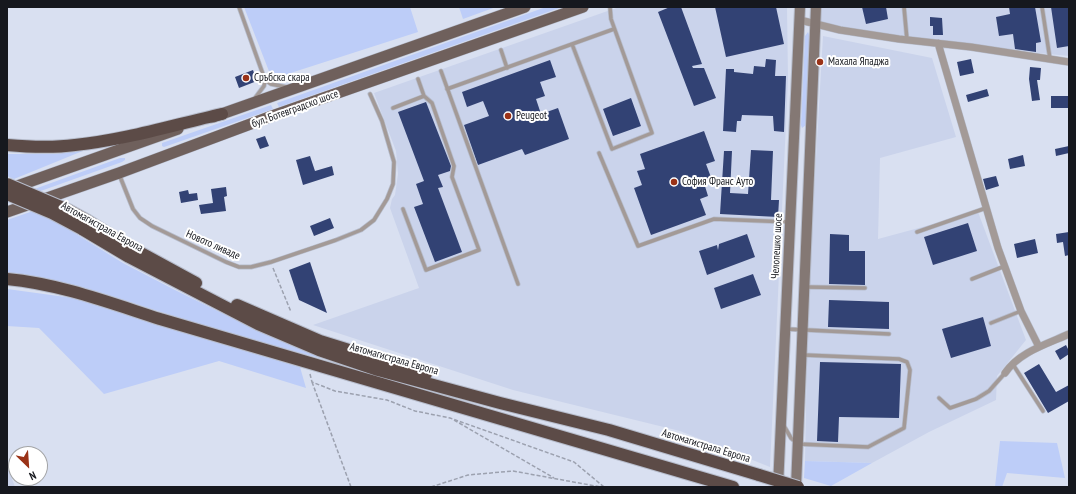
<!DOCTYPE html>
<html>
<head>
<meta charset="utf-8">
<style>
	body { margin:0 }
	#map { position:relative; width:1076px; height:494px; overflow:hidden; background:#d9e0f1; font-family:"PT Sans Narrow",sans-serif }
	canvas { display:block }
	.frame { position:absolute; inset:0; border:8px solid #16181e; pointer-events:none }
	.north { position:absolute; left:8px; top:446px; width:40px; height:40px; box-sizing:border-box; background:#fff; border:1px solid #a2a3a5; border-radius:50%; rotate:155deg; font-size:11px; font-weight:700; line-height:16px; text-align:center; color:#16181e }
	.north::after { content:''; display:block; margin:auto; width:14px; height:18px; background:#9a3217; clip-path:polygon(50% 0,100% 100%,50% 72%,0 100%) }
</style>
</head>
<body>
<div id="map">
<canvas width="1076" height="494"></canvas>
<div class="frame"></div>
<div class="north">N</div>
</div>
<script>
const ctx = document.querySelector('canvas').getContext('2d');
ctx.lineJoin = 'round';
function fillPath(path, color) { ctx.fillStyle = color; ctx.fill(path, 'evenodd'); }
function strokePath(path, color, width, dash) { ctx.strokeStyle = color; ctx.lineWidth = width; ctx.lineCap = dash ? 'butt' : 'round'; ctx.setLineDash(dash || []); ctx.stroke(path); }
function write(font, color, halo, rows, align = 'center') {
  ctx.font = font + ' "PT Sans Narrow",sans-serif'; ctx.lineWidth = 4; ctx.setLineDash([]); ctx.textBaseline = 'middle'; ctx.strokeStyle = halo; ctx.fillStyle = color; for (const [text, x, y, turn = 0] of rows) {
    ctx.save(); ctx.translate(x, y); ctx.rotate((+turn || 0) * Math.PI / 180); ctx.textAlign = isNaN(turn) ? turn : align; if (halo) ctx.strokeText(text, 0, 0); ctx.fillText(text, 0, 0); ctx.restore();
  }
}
fillPath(new Path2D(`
	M619,7H787L788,80L770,467L680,431L513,390L313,325L419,288L390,208L392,199L395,195L398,174L396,151L374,93Z
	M816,7H1069V56L938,43L815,24Z
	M823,36L932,58L956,137L880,158L878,239L978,212L1026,340L997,376L996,400L929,432L872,463L805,461L808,298Z
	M7,466L15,487H7Z`), '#cad3eb');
fillPath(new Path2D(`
	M244,7H410L418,32L272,79Z
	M459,7H496L463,19Z
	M546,7H562L279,107L277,103Z
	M808,32L810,38L806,125L802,128L801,125L805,36Z
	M271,105L273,109L164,147L162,146V143Z
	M90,148L14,179L7,176V154H57Z
	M120,158H125V160L122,162L7,203V199Z
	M33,211L60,224L123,263L175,290L246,325L307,350L323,359C273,346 223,332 174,316C119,299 65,278 7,273V220Z
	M7,289L73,298L300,367L306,388L219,361L104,394L39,328L7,326Z
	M1000,441L1057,443L1065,478L1007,473L1002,487H995Z
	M805,461L872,463L831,486L804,478Z`), '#bdcdf8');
fillPath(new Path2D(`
	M670,7H681L702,64L692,66L693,68H704L716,98L694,106L658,12Z
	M715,7H776L784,44L726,57Z
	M862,7H886L888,19L866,24Z
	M1009,7H1035L1041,42L1036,43V52L1015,49L1013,34L999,36L996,17L1010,14Z
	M1051,7H1069V46L1057,48Z
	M930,17L942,18L943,35H933V26H930Z
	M766,59L776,60L775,76H786L784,132L774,131L773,116L742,115L741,121H737L736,132L723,131L726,69H734V72L753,74L754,66L765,67Z
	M971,59L974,73L960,76L957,62Z
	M550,60L556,77L540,82L545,96L536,99L541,114L558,108L569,139L525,155L522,149L478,165L464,125L489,116L483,101L467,107L462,92Z
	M1030,67L1041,68L1040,80H1037L1040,100L1032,101L1029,79Z
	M253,70L257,81L239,88L235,77Z
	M987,89L989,96L968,102L966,95Z
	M1051,96H1069V108H1051Z
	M631,98L641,126L613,136L603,109Z
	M426,102L451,166L450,171L438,175L443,187L438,188L462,252L435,262L414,207L423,204L416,184L424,181L398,112Z
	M704,131L715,161L706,164L712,180L704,183L708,196L700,199L706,215L651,235L634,188L642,185L637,171L645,169L640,154Z
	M265,136L269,146L260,149L256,139Z
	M1069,146V153L1056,156L1055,149Z
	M751,150L773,151L771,200H779L778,217L720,214L724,151H732L730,193L748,194Z
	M1023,155L1025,166L1010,169L1008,159Z
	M310,156L315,171L332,166L334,175L303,185L296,160Z
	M996,176L999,186L986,190L983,179Z
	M226,187L227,196L224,197L226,211L201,214L199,205L213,203L211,189Z
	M188,190L189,194L197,193L198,200L181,203L179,192Z
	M330,218L334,228L314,236L310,226Z
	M968,223L977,251L933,265L924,237Z
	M1069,232V255L1065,256L1063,242L1057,243L1056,234Z
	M747,234L755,257L707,275L699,251L717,245L718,250L719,244Z
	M830,234L849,235V251H865V285L829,284Z
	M1035,239L1038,253L1017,258L1014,244Z
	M310,262L327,313L299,300L289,270Z
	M753,274L761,295L721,309L714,288Z
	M829,300L889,302V329L828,327Z
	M983,317L991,346L951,358L942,329Z
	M1066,345L1069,351V354L1060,360L1055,351Z
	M820,362L901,364L899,418L839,417L838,442L817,441Z
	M1039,364L1056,392L1069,385V401L1048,413L1024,373Z`), '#324274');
const lane = new Path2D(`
	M239,7L265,80L264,86L255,98
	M904,7L907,40
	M1042,7L1050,59
	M572,44L612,149L652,133L611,19L610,7
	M501,50L507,68
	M441,71L518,284
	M265,80L271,84L286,87
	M447,89L614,29
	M393,108L424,96L418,79
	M599,153L638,246L714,219L789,222
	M119,174L133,209L140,218L152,226L226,262L239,267H251L271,262L336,240L361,230L374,220L387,199L393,184L394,162L382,121L370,94
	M403,209L426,270L479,250L452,177L454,166L432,103L424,96
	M917,232L986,208
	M972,279L1005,266
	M806,287L865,288
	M991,323L1021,311
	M786,329L889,334
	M1012,363L1043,411
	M939,398L950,408L976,399L989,391L1005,373
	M784,426L791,438L798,444L868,447L904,428L910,370L907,362L899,359L804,355`);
const street = new Path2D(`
	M800,20L840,30L899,39L971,47L1069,62
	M938,43L998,248L1021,311L1039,347
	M1005,373C1019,352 1047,344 1069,334`);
const secondary = new Path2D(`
	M778,487L800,7
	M796,487L816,7`);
const primary = new Path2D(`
	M213,117L525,7
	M9,189L178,129
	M7,212L119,173L272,116L583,7`);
const highway = new Path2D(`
	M7,145C29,147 53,148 75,145C125,140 173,125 222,114
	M88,221L128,246L196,283
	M82,229L129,257L258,324L319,350L378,370L500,403L609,430L759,475
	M7,279C60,284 110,303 160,319L733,487
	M237,305L320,341L426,374`);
strokePath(lane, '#b6bccb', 5);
strokePath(street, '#b6bccb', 8);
strokePath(secondary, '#b6bccb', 12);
strokePath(primary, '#b6bccb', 12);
strokePath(highway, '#b6bccb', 14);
strokePath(new Path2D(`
	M273,268L291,312
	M310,374L312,382L335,391L387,400L415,411L450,418L574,462L604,487
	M312,382L351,487
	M454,420L554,478
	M431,487L468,475L513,471L601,487`), '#9ca1af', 1.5, [4, 2]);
strokePath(lane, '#a39a97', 3.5);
strokePath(street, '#a39a97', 7);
strokePath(secondary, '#847874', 10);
strokePath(primary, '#6f605c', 11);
strokePath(highway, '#5c4b47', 12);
const highwayBridge = new Path2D(`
	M7,184L68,210L88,221
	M7,194L52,213L82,229
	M759,475L798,487`);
strokePath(highwayBridge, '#b6bccb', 14, []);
strokePath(highwayBridge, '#5c4b47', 12);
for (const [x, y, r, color] of [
	[820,62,4,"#9a3217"],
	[246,78,4,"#9a3217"],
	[508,116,4,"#9a3217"],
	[674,182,4,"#9a3217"]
]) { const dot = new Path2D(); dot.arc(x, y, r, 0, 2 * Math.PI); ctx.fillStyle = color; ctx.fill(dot); strokePath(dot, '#fff', 1.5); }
write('11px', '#16181e', '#fff', [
	["Махала Япаджа",828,62],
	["Сръбска скара",254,78],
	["Peugeot",516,116],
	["София Франс Ауто",682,182]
], 'left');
write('11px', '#16181e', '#fff', [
	["бул. Ботевградско шосе",295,109,-20],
	["Автомагистрала Европа",102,227,29],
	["Новото ливаде",213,245,24],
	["Челопешко шосе",777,246,-87],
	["Автомагистрала Европа",394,359,16],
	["Автомагистрала Европа",706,446,17]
]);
</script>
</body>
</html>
